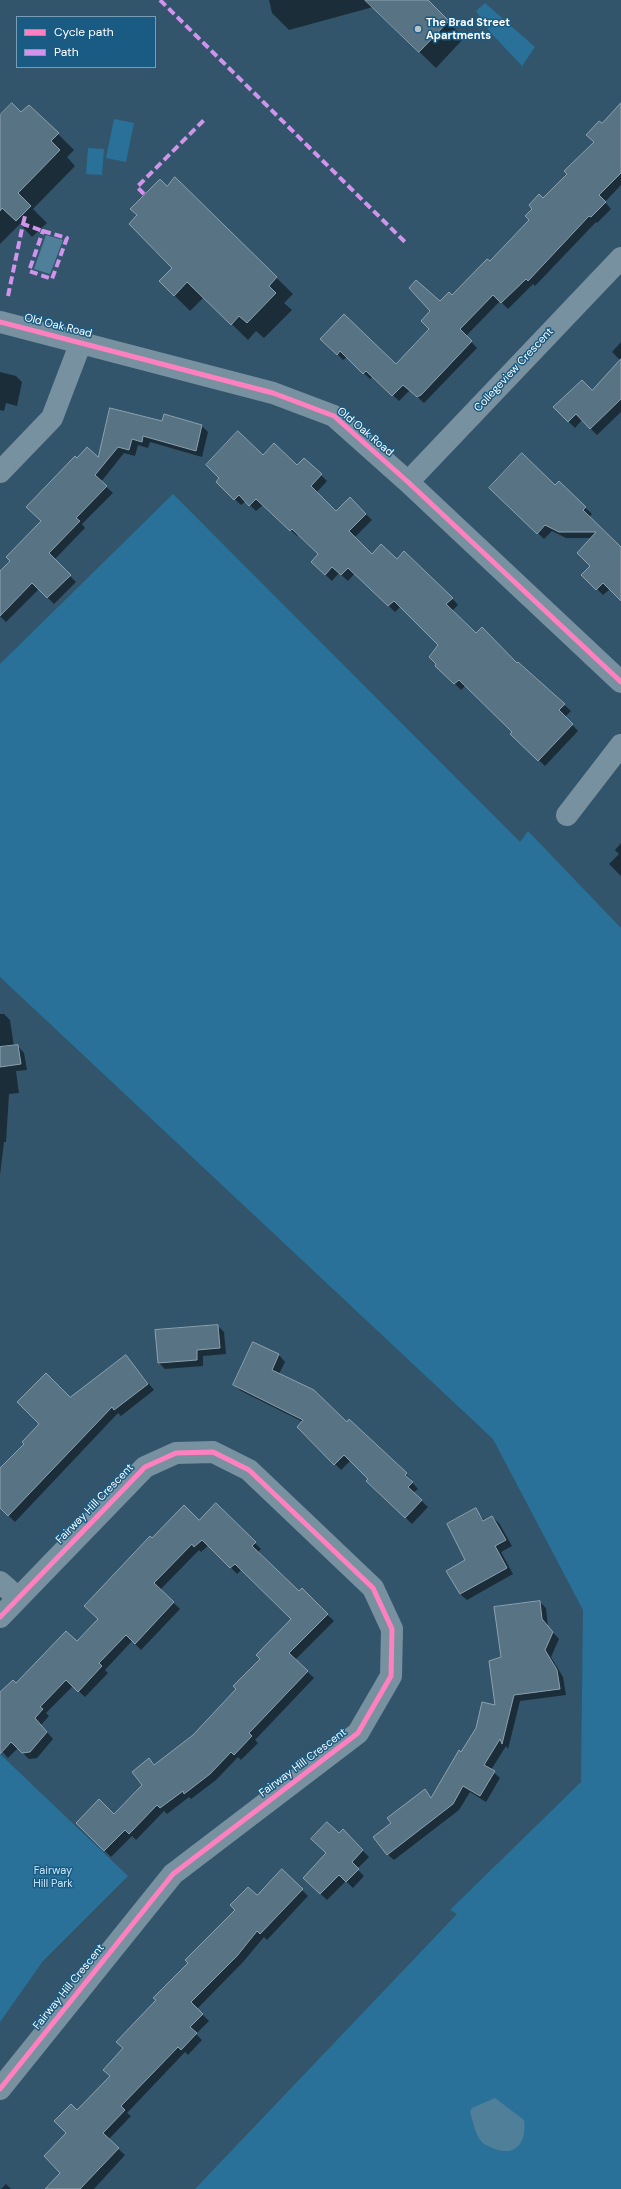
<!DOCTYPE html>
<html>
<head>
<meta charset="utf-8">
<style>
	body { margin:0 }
	#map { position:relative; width:621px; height:2189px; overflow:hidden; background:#32556b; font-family:"DM Sans",sans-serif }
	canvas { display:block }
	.legend { position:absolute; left:16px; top:16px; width:140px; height:52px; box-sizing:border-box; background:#1a5b83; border:1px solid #769db5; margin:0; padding:5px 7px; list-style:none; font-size:12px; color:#fff }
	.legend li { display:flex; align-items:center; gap:8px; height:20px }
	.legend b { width:20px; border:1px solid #769db5 }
</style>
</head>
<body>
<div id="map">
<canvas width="621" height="2189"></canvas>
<ul class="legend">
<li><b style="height:5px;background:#ff80c0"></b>Cycle path</li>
<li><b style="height:5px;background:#d193ec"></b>Path</li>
</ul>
</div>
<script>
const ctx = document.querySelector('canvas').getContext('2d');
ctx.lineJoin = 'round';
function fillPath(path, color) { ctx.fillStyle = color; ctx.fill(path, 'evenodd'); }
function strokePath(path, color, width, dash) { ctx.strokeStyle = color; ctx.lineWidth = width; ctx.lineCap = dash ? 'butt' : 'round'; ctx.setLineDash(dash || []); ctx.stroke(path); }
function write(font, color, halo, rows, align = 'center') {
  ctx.font = font + ' "DM Sans",sans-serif'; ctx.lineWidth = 3; ctx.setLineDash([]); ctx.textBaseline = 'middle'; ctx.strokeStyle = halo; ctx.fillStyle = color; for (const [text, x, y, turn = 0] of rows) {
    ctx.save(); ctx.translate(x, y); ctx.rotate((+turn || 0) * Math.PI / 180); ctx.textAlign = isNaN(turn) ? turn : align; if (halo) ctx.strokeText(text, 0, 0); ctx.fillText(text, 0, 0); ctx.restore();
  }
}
fillPath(new Path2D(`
	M485,3L535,47L522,66L490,32L476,11Z
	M114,119L134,123L126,162L106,158Z
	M88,148L104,149L102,175L86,174Z
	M173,494L520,842L528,831L621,928V2189H195L457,1914L450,1910L581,1782L583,1610L493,1439L0,977V664Z
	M0,1754L128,1876L43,1961L0,2022Z`), '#2a7199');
fillPath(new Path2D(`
	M46,235L63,240L50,274L34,269Z
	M495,2098L524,2120C527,2141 517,2157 495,2149C491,2147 484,2145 481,2141C475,2134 473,2121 470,2112L472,2108Z`), '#507f9a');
fillPath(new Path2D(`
	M269,0H426L464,38L436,68L373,7L289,30L272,13Z
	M621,105V185L605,202L611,209L597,223L596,222L535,286L533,284L508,309L500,301L466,336L477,348L424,403L410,390L399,401L373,376L370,379L347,357L343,360L322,339L396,365L431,329L440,303L452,297L490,263L530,220L543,199L595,143L602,125Z
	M21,113L58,134L74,150L67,157L75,166L33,209L47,223L32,237L20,224L0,244V117Z
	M175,178L293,294L284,303L292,310L264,338L256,331L248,340L204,297L190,311L160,281L174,268L167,187Z
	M621,342V361L612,352Z
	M621,361V412L597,435L582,420L575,428L554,407L592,391Z
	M0,372L16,376L22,382L17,406L6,403L4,411L0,410Z
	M111,409L163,422L202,426L208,432L202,457L150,442L148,448L138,445L135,456L124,453L101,482L113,493L82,524L85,528L54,560L76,582L54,604L39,589L6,622L0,616V573L42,521L77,459H98Z
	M263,456L297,466L304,459L327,481L316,493L336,512L350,499L372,520L354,538L372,555L397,560L452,598L458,605L452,611L476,634L517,664L518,663L571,711L565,717L578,731L545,766L511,734L513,732L466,685L461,690L436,665L439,645L401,606L395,612L355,573L348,581L339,573L332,581L312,562L319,554L298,535L297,536L263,505L256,511L246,501L241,505L217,482Z
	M559,482L592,514L589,517L621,548V600L610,589L603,595L583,575L592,567V538H566L552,531L544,539L490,488L555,486Z
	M621,843V876L609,864L619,854L615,850Z
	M0,1014H4L10,1020L14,1047L18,1046L24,1053L27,1070L16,1071L19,1093L9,1094L6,1142H4L0,1175Z
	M218,1326L224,1332L226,1354L203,1356V1366L165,1369L159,1363L156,1331Z
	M254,1343L279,1355L285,1362L279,1374L374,1443L412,1480L411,1481L418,1489L413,1493L428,1507L412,1524L368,1481L370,1479L351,1460L341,1470L298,1427L303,1422L241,1391L234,1385Z
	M126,1356L154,1390L121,1416L118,1413L15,1522L0,1507V1469Z
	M216,1505L261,1549L258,1552L299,1593L302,1590L334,1621L295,1660L314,1678L255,1740L258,1743L241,1760L238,1757L216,1780L191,1799L189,1797L167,1814L164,1811L136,1840L132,1836L111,1857L77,1823L114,1815L143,1785L149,1759L155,1765L194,1735L237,1689L293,1619L242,1569L237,1574L209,1545L201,1552L199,1550L160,1590L180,1609L141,1650L132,1641L105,1670L108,1673L85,1697L73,1686L46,1713L49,1716L41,1725L53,1739L37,1758L29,1759L18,1748L8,1758L0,1749V1694L77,1642L99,1619L152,1539L199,1521Z
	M476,1510L485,1521L492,1517L499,1523L512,1546L501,1552L513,1574L467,1600L460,1594L448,1571L466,1560Z
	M540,1602L546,1608L548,1627L559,1639L551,1657L563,1677L566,1695L520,1701L508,1749L506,1746L491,1770L500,1778L486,1802L470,1792L459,1810L394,1860L387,1854L392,1823L425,1791L432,1798L462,1753L497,1706L502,1658Z
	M343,1831L369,1857L357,1869L364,1876L353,1888L346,1881L327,1900L304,1878L327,1853Z
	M282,1871L308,1896L267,1940L264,1937L243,1962L197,2009L209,2021L196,2034L202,2040L188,2055L185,2052L127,2113L131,2116L108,2140L125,2155L94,2189H46L62,2173L67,2133L77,2111L111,2076L257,1897Z
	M6,2184L11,2189H1Z`), '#0007');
const building = new Path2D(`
	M365,0H428L449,21L419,52Z
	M12,103L21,112L29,105L59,133L51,141L60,150L18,193L31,206L16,221L2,208L0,211V115Z
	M621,103V173L599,195L606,202L591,217L589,216L528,281L526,279L501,303L493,295L460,329L472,341L421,395L417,397L403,385L392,396L366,371L363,374L340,351L337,355L320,339L344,314L396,364L429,329L421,321L430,311L409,288L416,280L440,301L449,292L452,295L487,259L490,261L529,220L525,216L532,209L529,205L539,194L543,198L567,174L564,171L594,142L586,135L599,121L602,123Z
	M175,177L277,277L269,286L276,293L247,323L239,316L231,325L187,282L174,296L159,281L172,268L129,224L137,215L130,209L160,179L167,186Z
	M621,359V399L590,429L576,414L568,422L553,407L582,380L592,390Z
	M110,408L162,421L164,414L202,425L196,451L143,436L142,442L132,439L129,450L118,447L95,475L107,486L76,518L80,521L49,553L71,575L47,598L32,583L0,616V571L10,561L6,557L41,521L26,507L75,456L77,458L87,447L98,457Z
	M238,431L263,455L274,443L297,465L304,458L322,474L311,486L336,511L350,497L366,514L349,531L372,554L381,544L397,559L404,551L453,598L446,604L476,633L482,627L517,663L518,662L565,704L559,710L573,724L538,761L510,734L512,732L459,680L454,684L435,666L436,664L429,657L438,645L394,601L388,606L348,568L341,575L332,567L325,575L311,562L318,554L292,529L290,531L256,499L249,506L239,495L234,500L216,482L219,478L206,465Z
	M522,453L555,485L559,481L586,507L583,510L621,547V601L603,583L596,590L581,575L590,566L577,553L596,532H559L545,525L537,534L489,488Z
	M18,1045L21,1064L0,1067V1047Z
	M218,1325L220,1348L197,1350V1360L158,1363L155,1330Z
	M253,1342L279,1354L272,1370L314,1390L347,1422L349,1419L407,1473L405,1475L413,1482L408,1487L422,1500L405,1518L366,1481L368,1479L344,1455L334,1465L297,1427L303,1420L233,1385Z
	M126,1355L148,1384L114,1410L112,1407L8,1516L0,1508V1468L24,1444L22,1442L39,1424L17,1402L46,1373L70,1397Z
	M216,1503L256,1542L252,1546L299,1591L302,1588L328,1614L289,1653L308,1671L249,1733L252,1736L234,1755L231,1752L210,1774L184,1794L183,1791L160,1808L157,1805L129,1834L125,1830L104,1851L76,1823L99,1799L114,1814L142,1785L132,1772L149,1758L154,1765L193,1735L236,1689L233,1686L260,1659L256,1655L291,1619L235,1564L230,1568L202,1540L194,1547L192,1544L154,1583L174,1602L135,1644L126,1635L99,1663L102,1666L78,1692L66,1680L40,1707L43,1709L35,1718L47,1732L30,1752L22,1753L11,1742L0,1754V1692L13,1680L16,1683L66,1631L77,1641L98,1619L84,1606L150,1536L152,1538L184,1505L199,1520Z
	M476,1508L483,1521L492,1516L506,1540L495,1546L507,1568L460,1594L446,1571L465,1560L447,1524Z
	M540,1601L542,1619L553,1632L545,1650L557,1670L560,1689L514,1695L502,1744L500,1739L484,1765L495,1771L480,1796L463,1786L453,1804L387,1855L373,1837L391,1823L387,1818L425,1789L431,1798L459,1750L461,1752L476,1728L482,1702L495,1705L489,1661L501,1657L494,1607Z
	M327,1822L339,1833L343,1829L363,1850L352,1862L359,1869L346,1882L339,1875L320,1894L303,1878L326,1853L311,1839Z
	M282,1869L303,1889L260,1934L257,1931L237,1956L191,2002L203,2014L190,2027L197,2033L181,2050L178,2047L121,2106L125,2110L103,2133L119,2148L80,2189H45L60,2173L44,2156L66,2133L54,2121L71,2104L77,2110L110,2076L103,2070L123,2048L116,2042L156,2000L153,1998L188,1963L185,1960L235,1910L230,1905L248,1887L257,1895Z`);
fillPath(building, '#587383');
strokePath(building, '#8ca1af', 1);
strokePath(new Path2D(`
	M0,322L273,393L334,416L408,482L621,682
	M0,472L52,418L81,342
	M408,482L621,258
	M567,815L621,745
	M0,1582L18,1598
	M0,1617L145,1467L176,1453L213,1452L249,1470L373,1588L392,1629L391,1676L358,1733L173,1874L0,2089`), '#7891a1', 22);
strokePath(new Path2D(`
	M160,0L406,243
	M144,194L137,187L205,119
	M23,224L25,216L23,213
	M43,231L67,238L52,279L29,271Z
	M8,296L23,224L43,231`), '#d193ec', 4, [8, 4]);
strokePath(new Path2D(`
	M0,322L273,393L334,416L408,482L621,682
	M0,1617L145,1467L176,1453L213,1452L249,1470L373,1588L392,1629L391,1676L358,1733L173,1874L0,2089`), '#ff80c0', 5);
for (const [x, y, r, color] of [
	[418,29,4,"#b7c4cb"]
]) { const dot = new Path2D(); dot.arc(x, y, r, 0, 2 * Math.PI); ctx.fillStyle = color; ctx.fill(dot); strokePath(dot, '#1a5b83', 1.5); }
write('bold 11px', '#fff', '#1a5b83', [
	["The Brad Street",426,23],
	["Apartments",426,36]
], 'left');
write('11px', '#fff', '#1a5b83', [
	["Old Oak Road",58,326,14],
	["Collegeview Crescent",514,370,-47],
	["Old Oak Road",365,432,40],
	["Fairway Hill Crescent",95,1504,-46],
	["Fairway Hill Crescent",303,1763,-37],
	["Fairway Hill Crescent",69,1987,-51]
]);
write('11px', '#c4e5f8', '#1a5b83', [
	["Fairway",53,1871],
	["Hill Park",53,1884]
]);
</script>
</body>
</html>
